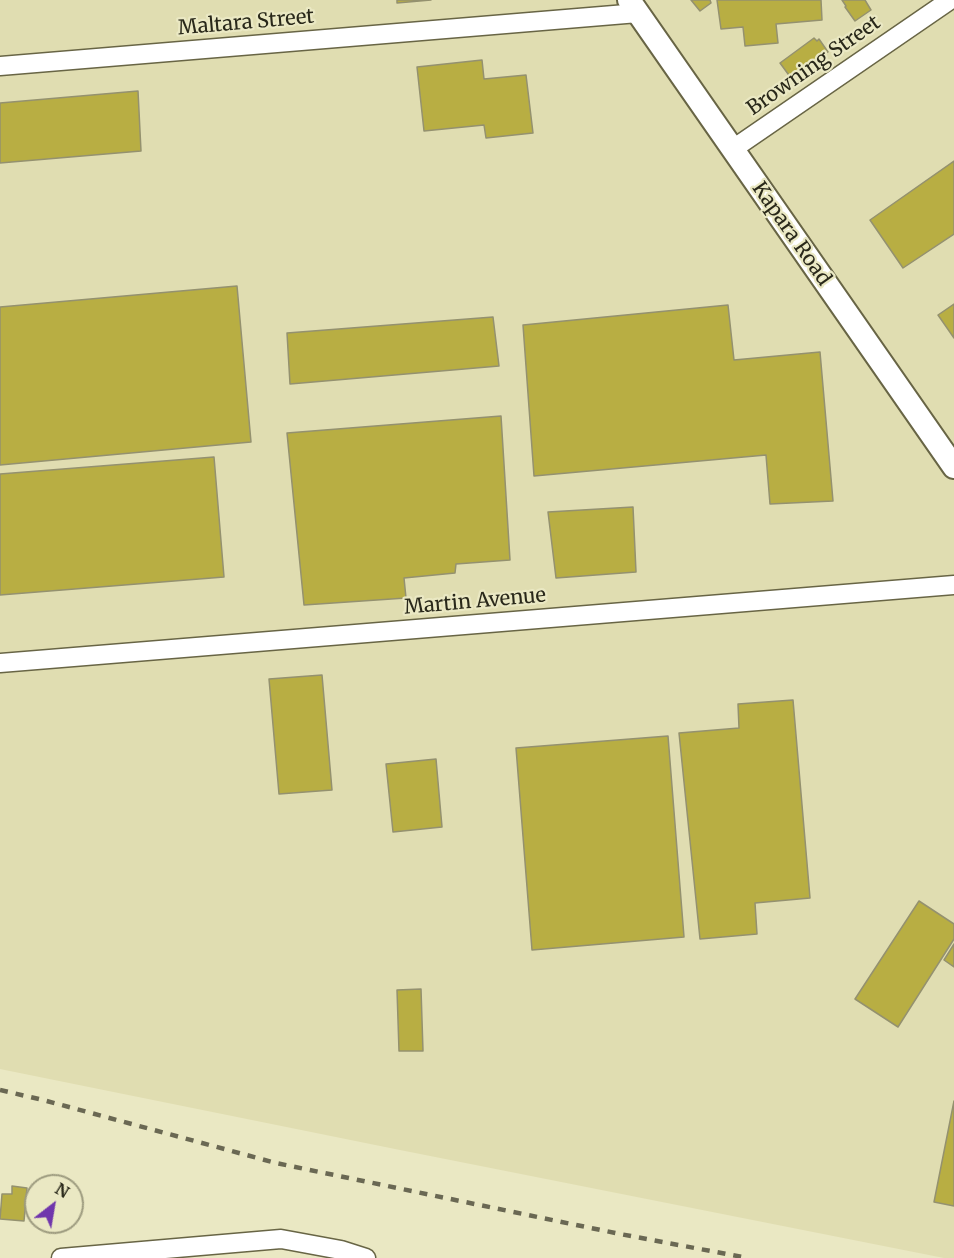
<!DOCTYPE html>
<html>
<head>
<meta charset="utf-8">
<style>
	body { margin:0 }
	#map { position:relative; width:954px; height:1258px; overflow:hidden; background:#eae8c3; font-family:Merriweather,serif }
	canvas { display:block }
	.north { position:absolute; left:24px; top:1174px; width:60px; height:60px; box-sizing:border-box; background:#eae8c3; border:2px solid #9d9b7f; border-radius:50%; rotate:31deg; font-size:16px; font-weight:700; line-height:24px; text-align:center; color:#29281a }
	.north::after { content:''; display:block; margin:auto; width:21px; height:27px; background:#7036ac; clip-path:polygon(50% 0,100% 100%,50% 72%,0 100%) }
</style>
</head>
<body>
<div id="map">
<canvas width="954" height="1258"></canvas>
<div class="north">N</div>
</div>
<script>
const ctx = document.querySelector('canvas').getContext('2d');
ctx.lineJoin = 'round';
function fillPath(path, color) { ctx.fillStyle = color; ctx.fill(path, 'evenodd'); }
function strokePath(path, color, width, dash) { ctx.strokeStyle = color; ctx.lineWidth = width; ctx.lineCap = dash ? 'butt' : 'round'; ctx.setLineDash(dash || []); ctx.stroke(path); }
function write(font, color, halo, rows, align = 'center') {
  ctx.font = font + ' Merriweather,serif'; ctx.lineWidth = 4.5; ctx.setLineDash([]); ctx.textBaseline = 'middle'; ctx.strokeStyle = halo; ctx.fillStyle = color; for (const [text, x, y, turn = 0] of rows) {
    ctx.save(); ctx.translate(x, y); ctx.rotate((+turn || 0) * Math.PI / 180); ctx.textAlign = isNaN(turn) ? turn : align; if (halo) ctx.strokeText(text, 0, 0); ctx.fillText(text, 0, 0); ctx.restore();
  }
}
fillPath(new Path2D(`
	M0,0H954V1258H944L400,1150L0,1069Z`), '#e0ddb1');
const building = new Path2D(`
	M397,0H431L397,3Z
	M691,0H710L711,3L700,11Z
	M717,0H821L822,20L776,24L778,43L745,46L743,27L721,29Z
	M842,0H865L871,10L855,21L845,7L846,6Z
	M814,38L817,41L819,39L828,52L791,78L780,63Z
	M482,60L484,79L526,75L533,133L486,138L484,125L424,131L417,67Z
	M138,91L141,151L0,163V103Z
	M954,161V234L903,268L870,220Z
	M237,286L251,442L0,465V307Z
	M954,304V338L938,315Z
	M728,305L734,360L820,352L833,501L770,504L766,455L534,476L523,325Z
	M493,317L499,366L290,384L287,333Z
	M501,416L510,560L456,564L455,573L404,578L406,598L304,605L287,433Z
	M214,457L224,577L0,595V474Z
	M633,507L636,572L556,578L548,512Z
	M322,675L332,790L279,794L269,679Z
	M793,700L810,898L755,903L757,934L700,939L679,733L739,728L738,704Z
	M668,736L684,937L532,950L516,748Z
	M436,759L442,827L393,832L386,764Z
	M919,901L954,924V939L898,1027L855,999Z
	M954,944V967L944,960Z
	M421,989L423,1051H399L397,990Z
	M954,1101V1206L934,1202Z
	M12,1186L27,1188L24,1221L0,1219L2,1194H12Z`);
fillPath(building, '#b8ae43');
strokePath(building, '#94916f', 1.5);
const minor = new Path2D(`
	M0,66L638,13
	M733,149L950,0
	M0,663L954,585
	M61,1258L281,1239L341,1250L366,1258`);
const tertiary = new Path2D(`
	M629,0L954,467`);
strokePath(minor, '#686545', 21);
strokePath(tertiary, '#686545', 26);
strokePath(minor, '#fff', 18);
strokePath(tertiary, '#fff', 22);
strokePath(new Path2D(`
	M0,1090L43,1100L276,1163L620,1234L748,1258`), '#6a6853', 4.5, [8, 8]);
write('20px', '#29281a', '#eae8c3', [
	["Maltara Street",246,23,-5],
	["Browning Street",814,66,-35],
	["Kapara Road",791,234,55],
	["Martin Avenue",475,602,-5]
]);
</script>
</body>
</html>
